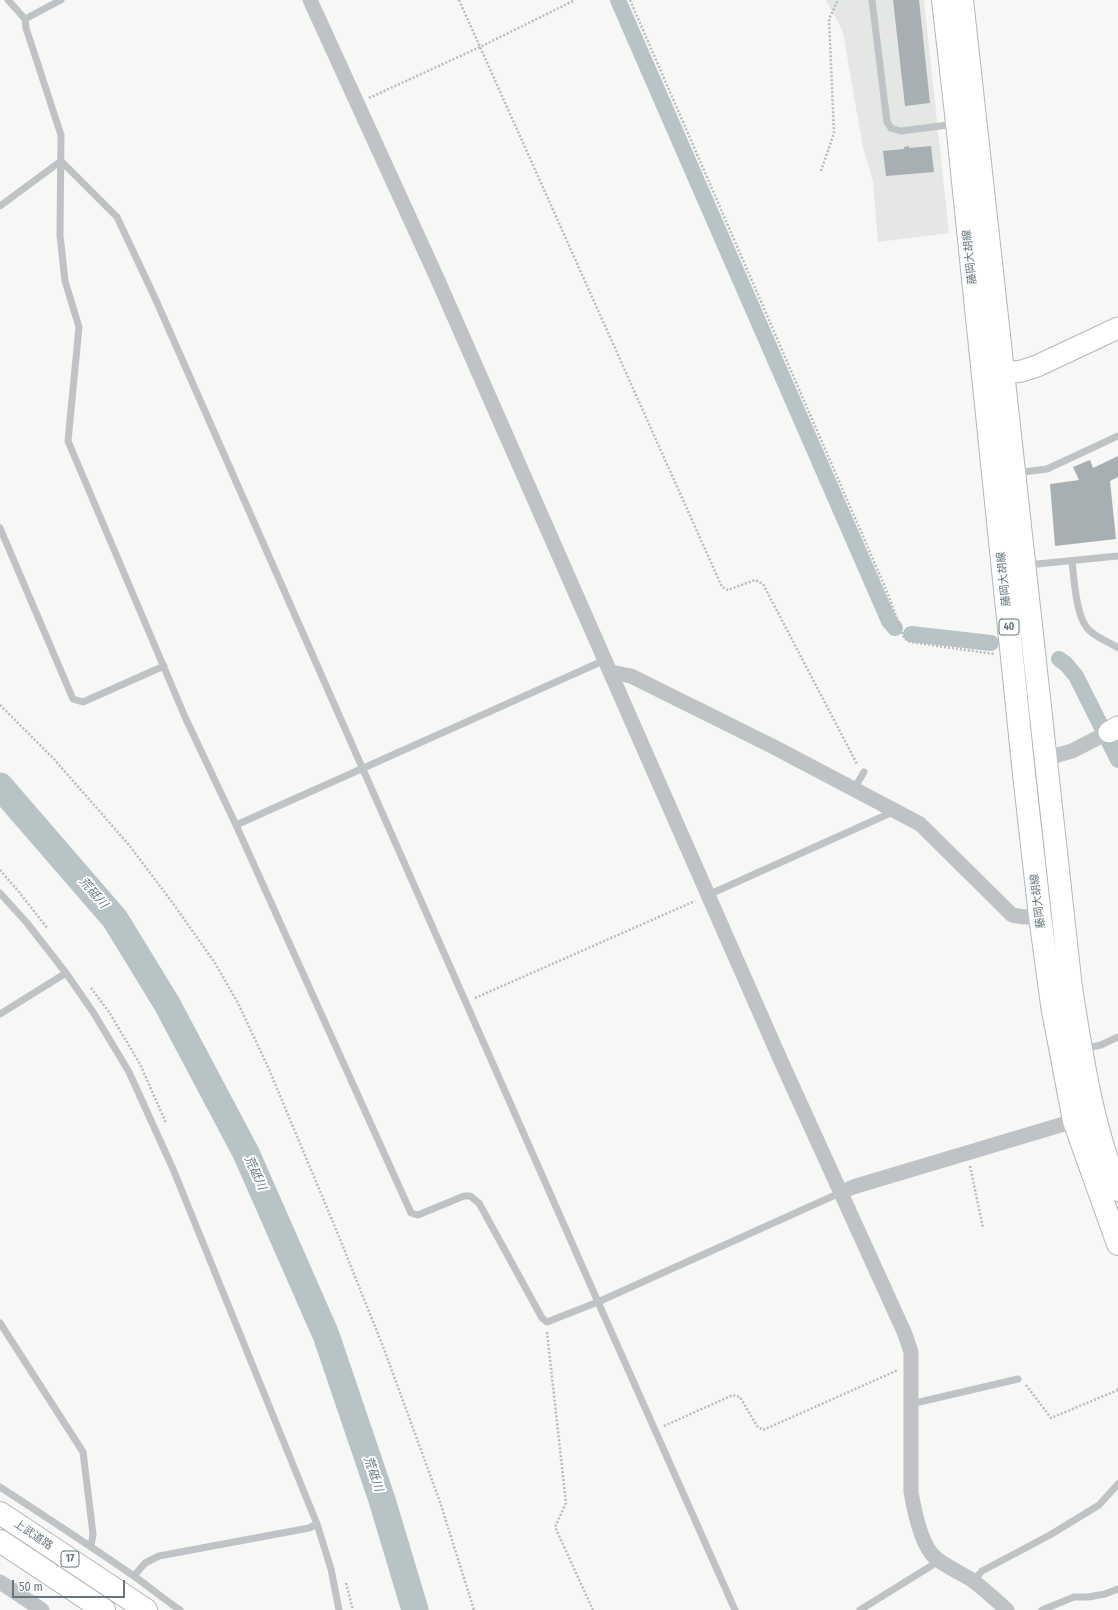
<!DOCTYPE html>
<html>
<head>
<meta charset="utf-8">
<style>
	body { margin:0 }
	#map { position:relative; width:1118px; height:1610px; overflow:hidden; background:#f7f7f5; font-family:"Fira Sans Condensed",sans-serif }
	canvas { display:block }
	.scale { position:absolute; left:12px; top:1580px; width:113px; height:18px; box-sizing:border-box; border:2px solid #66757d; border-top:0; padding-left:5px; font-size:12px; line-height:14px; white-space:nowrap; color:#66757d; -webkit-text-stroke:3px #fff; paint-order:stroke }
</style>
</head>
<body>
<div id="map">
<canvas width="1118" height="1610"></canvas>
<div class="scale">50 m</div>
</div>
<script>
const ctx = document.querySelector('canvas').getContext('2d');
ctx.lineJoin = 'round';
function fillPath(path, color) { ctx.fillStyle = color; ctx.fill(path, 'evenodd'); }
function strokePath(path, color, width, dash) { ctx.strokeStyle = color; ctx.lineWidth = width; ctx.lineCap = dash ? 'butt' : 'round'; ctx.setLineDash(dash || []); ctx.stroke(path); }
function write(font, color, halo, rows, align = 'center') {
  ctx.font = font + ' "Fira Sans Condensed","Noto Sans JP",sans-serif'; ctx.lineWidth = 4; ctx.setLineDash([]); ctx.textBaseline = 'middle'; ctx.strokeStyle = halo; ctx.fillStyle = color; for (const [text, x, y, turn = 0] of rows) {
    ctx.save(); ctx.translate(x, y); ctx.rotate((+turn || 0) * Math.PI / 180); ctx.textAlign = isNaN(turn) ? turn : align; if (halo) ctx.strokeText(text, 0, 0); ctx.fillText(text, 0, 0); ctx.restore();
  }
}
fillPath(new Path2D(`
	M826,0H924L949,233L878,242L873,181L863,148L843,32Z`), '#e5e7e5');
strokePath(new Path2D(`
	M618,0L889,621L895,628
	M911,634L991,643
	M1059,659L1066,664L1076,676L1118,760`), '#b8c3c6', 16);
strokePath(new Path2D(`
	M0,786L115,919L167,1004L246,1153L326,1335L382,1500L415,1610`), '#b8c3c6', 27);
fillPath(new Path2D(`
	M893,0H919L930,103L905,106Z
	M909,146V148L931,146L934,172L886,176L883,151L904,149V147Z
	M1118,456V477L1110,481L1116,539L1055,546L1050,484L1079,480L1073,467L1090,460L1093,468Z`), '#a7afb3');
const secondary = new Path2D(`
	M985,375L1022,371L1037,366L1118,328
	M1109,732L1118,727`);
const primary = new Path2D(`
	M943,0L957,123L1024,774L1040,916L1052,1005L1074,1121L1118,1244
	M962,0L1071,988C1082,1057 1092,1125 1118,1190`);
const highway = new Path2D(`
	M0,1513L146,1610
	M0,1541L104,1610`);
strokePath(secondary, '#b2b7bb', 23);
strokePath(primary, '#b1b6b9', 24);
strokePath(highway, '#b3b7b9', 24);
strokePath(new Path2D(`
	M459,0L722,587L728,590L755,580L763,584L857,764
	M630,0L888,594L904,638L910,642L994,654
	M369,98L480,47L575,0
	M821,171L834,133L829,19L838,0
	M0,705L53,758L129,845L172,902L215,963L238,1003L268,1067L340,1239L384,1349L440,1502L474,1610
	M0,870L19,892L48,929
	M91,988L109,1012L140,1064L166,1123
	M475,998L695,901
	M970,1166L983,1228
	M547,1332L566,1503L555,1527L593,1610
	M1026,1385L1051,1418L1118,1390
	M664,1426L733,1395L740,1397L757,1426L763,1430L898,1370
	M346,1583L353,1610`), '#b9bcbe', 2.5, [2, 2]);
strokePath(new Path2D(`
	M8,0L25,19L26,28L61,135L60,235L65,281L79,327L68,441L185,717L236,825L411,1213L418,1215L464,1196H470L479,1203L542,1318L547,1322L598,1302L842,1192
	M872,0L887,122L891,128L901,131L955,124
	M25,19L61,0
	M61,161L117,217L155,298L598,1302L735,1610
	M0,206L61,161
	M1016,473L1047,469L1118,436
	M0,528L73,699L83,702L164,666
	M1072,561C1074,579 1076,614 1087,628C1094,637 1108,641 1118,648
	M1027,565L1118,556
	M854,789L864,772
	M236,825L605,660
	M0,893L27,923L66,973L93,1012L129,1072L173,1169L317,1524L331,1569L339,1610
	M708,895L895,811
	M0,1014L66,973
	M1083,1049L1101,1045L1118,1037
	M0,1323L83,1452L93,1534L91,1546
	M911,1404L1018,1379
	M0,1487C43,1515 86,1543 128,1572C146,1584 162,1598 180,1610
	M134,1576L145,1563L159,1556L309,1528L317,1524
	M973,1581L982,1571L1050,1535L1099,1505L1118,1484
	M860,1610L931,1566L937,1559
	M1042,1610L1074,1597H1088L1105,1594L1118,1589`), '#bfc3c6', 7);
strokePath(new Path2D(`
	M310,0L437,278L781,1061L905,1334L911,1352V1492C914,1509 920,1539 931,1553C939,1564 960,1572 972,1580C984,1589 996,1600 1007,1610
	M611,672L631,676L772,746L920,824L1012,915L1024,917L1040,916
	M1047,758L1072,751L1109,732
	M842,1192L853,1187L1074,1121
	M0,1582L42,1610`), '#bfc3c6', 15);
strokePath(secondary, '#fff', 21);
strokePath(primary, '#fff', 22);
strokePath(highway, '#fff', 22);
for (const [x, y, w] of [
	[1009,627,20],
	[70,1559,18]
]) { const box = new Path2D(); box.roundRect(x - w / 2, y - 8, w, 16, 3); ctx.fillStyle = '#fff'; ctx.fill(box); strokePath(box, '#66757d', 1); }
write('bold 10px', '#66757d', null, [
	["40",1009,627],
	["17",70,1559]
]);
write('11px', '#66757d', '#fff', [
	["藤岡大胡線",970,257,-96],
	["藤岡大胡線",1004,579,-96],
	["藤岡大胡線",1038,901,-97],
	["上武道路",33,1535,34]
]);
write('italic 12px', '#657a7f', '#fff', [
	["荒砥川",93,893,49],
	["荒砥川",255,1173,66],
	["荒砥川",373,1474,71]
]);
</script>
</body>
</html>
